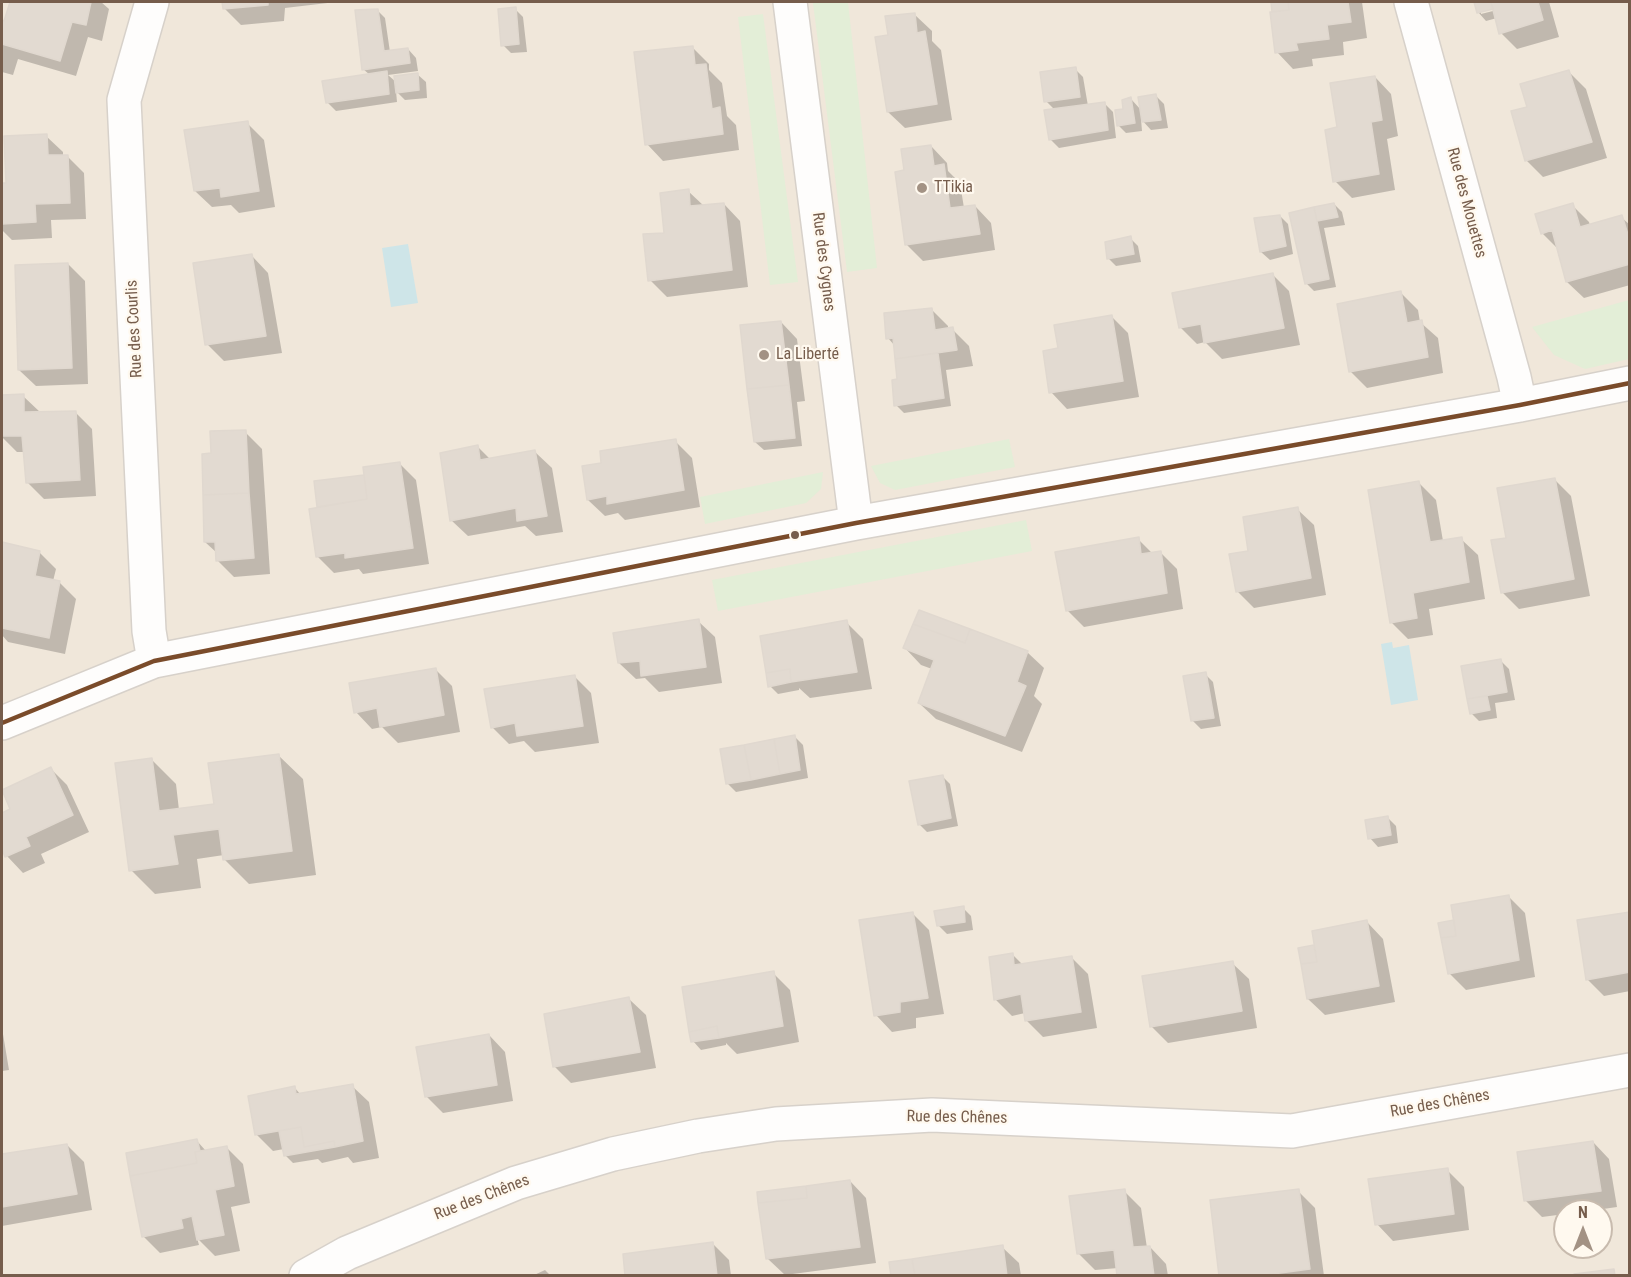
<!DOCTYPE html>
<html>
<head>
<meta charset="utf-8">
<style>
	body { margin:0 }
	#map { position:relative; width:1631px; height:1277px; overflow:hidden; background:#f7f4ec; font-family:"Roboto Condensed",sans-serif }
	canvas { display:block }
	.frame { position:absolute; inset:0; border:3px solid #765d4c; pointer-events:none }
	.north { position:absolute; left:1553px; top:1199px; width:60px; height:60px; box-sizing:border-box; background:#fff9ef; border:2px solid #c8bbae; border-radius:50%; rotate:0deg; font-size:16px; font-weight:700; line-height:24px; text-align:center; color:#765d4c }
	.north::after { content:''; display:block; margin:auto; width:21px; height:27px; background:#a39284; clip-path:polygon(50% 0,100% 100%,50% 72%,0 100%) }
</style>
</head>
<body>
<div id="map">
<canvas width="1631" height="1277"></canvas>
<div class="frame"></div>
<div class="north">N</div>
</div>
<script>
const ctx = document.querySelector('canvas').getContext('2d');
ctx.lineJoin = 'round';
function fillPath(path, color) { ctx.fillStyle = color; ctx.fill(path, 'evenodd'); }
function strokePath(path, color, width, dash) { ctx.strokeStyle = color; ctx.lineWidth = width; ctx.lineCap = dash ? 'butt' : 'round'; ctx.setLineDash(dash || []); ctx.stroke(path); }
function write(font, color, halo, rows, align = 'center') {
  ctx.font = font + ' "Roboto Condensed",sans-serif'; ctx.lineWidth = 4.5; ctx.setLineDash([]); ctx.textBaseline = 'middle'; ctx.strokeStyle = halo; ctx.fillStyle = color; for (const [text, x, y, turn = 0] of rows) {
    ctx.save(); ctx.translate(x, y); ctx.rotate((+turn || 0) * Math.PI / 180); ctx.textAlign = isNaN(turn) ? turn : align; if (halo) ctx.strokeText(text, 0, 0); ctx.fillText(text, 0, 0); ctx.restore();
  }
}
fillPath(new Path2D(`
	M2,2H1629V1275L2,1276ZM1565,1211H1601V1247H1565Z`), '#f0e7da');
fillPath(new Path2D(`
	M848,2L877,268L847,272L813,3Z
	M763,14L798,282L770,285L738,17Z
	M1629,300V359L1585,369L1554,355L1532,327Z
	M1009,439L1015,467L895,490L880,483L871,466Z
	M823,472L821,489L806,503L705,524L700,497Z
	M1026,520L1032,551L718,611L712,580Z`), '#e3eed7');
fillPath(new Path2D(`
	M408,244L418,303L391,307L382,248Z
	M1392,642L1393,648L1409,645L1418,700L1391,705L1381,644Z`), '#cee5e8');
fillPath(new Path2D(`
	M11,2H101L109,9L102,41L88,37L76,76L18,59L13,75L2,72V22L5,23Z
	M224,2H336L285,8L284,21L241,25L225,9Z
	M1272,2H1362L1367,38L1343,42L1344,55L1312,59L1313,66L1293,69L1277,52Z
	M1475,2H1549L1559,37L1517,49L1501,33L1497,18L1486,21L1478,12ZM1493,8V11L1481,14V11Z
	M515,9L523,17L527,52L511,53L503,45Z
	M377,10L385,18L390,52L408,49L416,58L418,71L388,75L396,82L417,74L426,82L427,98L405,100L396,91L397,102L336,111L328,103L370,75L363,69Z
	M915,15L932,31V41L941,50L952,120L905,128L888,112L889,36Z
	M692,47L709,64V70L722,83L727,116L736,125L739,150L663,161L647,144Z
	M1075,69L1083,77L1088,106L1105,104L1113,112L1116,138L1059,148L1051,140L1055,110L1046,101Z
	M1569,72L1586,89L1607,158L1543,177L1527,161Z
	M1375,77L1391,94L1398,136L1387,139L1395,190L1352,198L1335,181L1339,129Z
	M1156,96L1164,104L1168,128L1151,130L1141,119L1142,131L1126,133L1118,125L1131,99L1141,110Z
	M247,123L264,140L275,207L239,213L231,205L212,207L195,191Z
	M46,136L63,152V156H67L84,173L86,219L51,220L52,238L12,240L2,230V185H8Z
	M931,146L947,163L948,171L960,183L964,208L975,206L991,223L995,250L923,261L906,244Z
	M688,191L704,206L724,204L740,221L748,287L667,297L650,280L666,235Z
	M1334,204L1342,212L1345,225L1324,228L1336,287L1314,291L1306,283L1291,214Z
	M1572,205L1589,222L1590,226L1621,217L1630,225V285L1584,298L1567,282L1559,250L1542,233Z
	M1280,216L1288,224L1293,254L1270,260L1261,252Z
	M1130,238L1138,246L1141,262L1116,266L1108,258Z
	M252,256L268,273L282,353L224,361L207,344Z
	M68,264L85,281L88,384L36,386L19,370Z
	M1272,274L1289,291L1300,345L1222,359L1205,342L1197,344L1180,327Z
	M1401,293L1418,310L1420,322L1438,338L1443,373L1367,388L1350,371Z
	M931,309L948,326V329H952L969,346L973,366L946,370L951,406L904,413L896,405L899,381L895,346L888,338Z
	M1111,316L1128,333L1139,397L1067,409L1051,392Z
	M781,322L797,339L805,401L797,402L802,446L764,450L755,442Z
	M2,396H23L41,413L75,412L92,429L96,496L44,499L27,482L25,452H17L2,437Z
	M245,432L262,449L270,574L234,577L217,560V553L205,542L213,454Z
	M675,441L692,458L700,507L625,520L618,513L605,516L588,500L602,465Z
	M478,447L491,460L535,452L552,468L563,532L536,536L525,526L468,536L451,520Z
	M400,464L416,480L429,564L363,574L359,569L334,573L317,556L321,508L319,506L363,476L366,479Z
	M1554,479L1571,496L1590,596L1519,609L1502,592L1508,539Z
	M1419,483L1436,500L1443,541L1461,539L1478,555L1485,599L1429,609L1433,635L1408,639L1391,622Z
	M1297,509L1314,525L1326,595L1254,608L1237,591L1249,552Z
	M1138,539L1153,554L1160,552L1177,569L1183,609L1084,627L1067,610Z
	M2,544L39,552L56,569L53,581L60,583L76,599L65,654L8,642L2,635Z
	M698,621L715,637L722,683L659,692L645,678L636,679L619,663Z
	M846,622L863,639L872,689L810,698L799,688V690L778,694L770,686Z
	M905,648L1027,652L1044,668L1034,696L1042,704L1022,752L936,719L919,703L932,669L921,665Z
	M1500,660L1509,669L1515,700L1495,703L1497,718L1479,721L1471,713L1462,668Z
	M435,669L452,686L460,732L398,743L382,727L372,729L356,712Z
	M1205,674L1213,682L1221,726L1201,729L1192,720Z
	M574,676L591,693L599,743L535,752L524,741L509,744L492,727Z
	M795,737L803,745L808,778L736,792L728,784Z
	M278,755L303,779L316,875L249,884L225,860L224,855L197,859L201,888L155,894L131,870L152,760L176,784L179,810L216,805Z
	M51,769L67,785L89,832L41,854L45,863L23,873L7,856L2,845V815L12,810Z
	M942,776L950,784L958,826L927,832L919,824Z
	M1388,818L1396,826L1398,843L1378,847L1370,838Z
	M1508,896L1525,913L1535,977L1466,990L1449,973L1456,922Z
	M963,908L971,916L973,930L947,934L939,926Z
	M1630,913V991L1604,996L1587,979Z
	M913,914L929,930L944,1014L916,1018V1028L892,1032L876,1015Z
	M1367,922L1383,939L1395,1002L1325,1015L1308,999L1314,947L1317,950Z
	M1012,954L1023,965L1071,957L1088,974L1097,1028L1043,1037L1026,1020L1025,1013L1012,1016L995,999Z
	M1232,963L1249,979L1257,1028L1168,1043L1151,1026Z
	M773,973L790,990L799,1042L737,1054L726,1043V1045L701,1050L693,1041Z
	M629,999L646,1015L656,1068L571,1083L554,1066Z
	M2,1028L9,1070L2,1071Z
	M489,1035L505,1052L513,1101L443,1113L426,1096Z
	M352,1086L369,1102L379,1158L353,1163L348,1157L322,1163L318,1159L293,1163L285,1155L284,1149L273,1151L257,1135L294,1087L301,1095Z
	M197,1141L206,1151L226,1147L243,1164L250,1203L231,1207L240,1251L215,1256L197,1238L199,1245L160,1253L143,1236Z
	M1593,1142L1609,1159L1617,1207L1589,1211H1565V1214L1542,1217L1526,1201Z
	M67,1145L84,1162L92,1210L2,1226V1156Z
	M1447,1170L1464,1187L1469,1230L1393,1241L1377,1224Z
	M850,1181L866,1198L876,1263L785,1275L768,1259Z
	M1124,1191L1141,1208L1147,1248L1150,1247L1166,1264L1168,1276H1119L1118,1268L1095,1270L1078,1253Z
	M1298,1191L1315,1208L1324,1276H1221Z
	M713,1244L729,1260L731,1276H627Z
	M1002,1247L1019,1263L1021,1276H893Z
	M545,1270L551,1276H532Z`), '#0003');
const building = new Path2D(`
	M10,2H91L86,25L72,22L60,61L2,44V20L4,21Z
	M222,2H268V5L223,9Z
	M1271,2H1288L1289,10L1272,12Z
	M1288,2H1348L1351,22L1327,25L1329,39L1296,43L1298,50L1275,53L1270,12L1289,10Z
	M1474,2H1491L1493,9L1477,13Z
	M1491,2H1538L1543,20L1499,34Z
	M516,7L519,44L501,46L498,9Z
	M378,9L384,51L408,48L410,63L362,70L355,10Z
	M915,13L917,33L925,31L937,104L887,112L875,37L888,35L885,16Z
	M693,46L695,65L706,64L712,109L720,107L723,134L645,145L634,52Z
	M1076,67L1080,97L1044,102L1040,72Z
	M1569,70L1592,142L1525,161L1511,111L1527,107L1520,84Z
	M387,71L389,94L326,103L322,81Z
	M418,73L419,90L396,93L394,76Z
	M1375,76L1382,120L1371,122L1379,174L1333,182L1325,130L1337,127L1330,83Z
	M1156,94L1161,120L1142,122L1138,97Z
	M1131,97L1135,123L1117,126L1115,110L1123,109L1122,100Z
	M1105,102L1108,130L1049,140L1044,110Z
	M248,121L259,191L221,197L220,188L194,191L184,130Z
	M47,134L48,155H68L70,203L35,204L36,222L2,224V183H6L4,136Z
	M931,145L934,166L944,164L950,208L975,205L980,234L905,245L895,172L904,170L901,149Z
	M689,189L690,206L724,203L732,270L648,281L643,234L664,233L660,193Z
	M1334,203L1338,217L1317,221L1314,207Z
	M1573,203L1580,227L1622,215L1630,241V264L1566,282L1552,230L1541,234L1535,214Z
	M1314,207L1329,279L1305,284L1289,213Z
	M1280,215L1286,246L1260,252L1254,218Z
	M1131,236L1134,254L1107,259L1105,242Z
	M252,254L266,336L205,345L193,263Z
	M68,263L72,368L18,370L15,265Z
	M1273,273L1284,328L1204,343L1201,324L1179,328L1172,293Z
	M1401,291L1407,323L1422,320L1428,357L1349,372L1337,304Z
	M932,308L935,330L953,327L957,350L895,359L893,338L886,339L884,313Z
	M1112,315L1123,381L1049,393L1043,351L1058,348L1054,325Z
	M781,321L789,385L747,389L740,325Z
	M938,353L944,398L894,406L892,380L897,379L895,359Z
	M789,385L795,438L754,442L747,389Z
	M24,394V412L76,411L80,480L26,483L22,436H2V395Z
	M246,430L249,493L203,495L202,454L211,453L210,431Z
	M676,439L684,490L607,504V496L587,500L582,466L601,463L600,451Z
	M478,445L480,460L535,450L547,516L517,521L516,508L450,521L440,453Z
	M400,462L413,548L345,558V553L316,557L309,509L367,499L363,467Z
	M364,475L367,499L317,507L314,481Z
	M1555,478L1574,579L1501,593L1491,540L1506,538L1497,488Z
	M1419,481L1430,542L1462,537L1469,582L1413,593L1417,618L1390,623L1368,490Z
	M249,493L254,558L216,561L215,542H204L203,495Z
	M1298,507L1311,578L1236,592L1229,554L1248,551L1243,517Z
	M1139,537L1141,554L1161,551L1167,593L1066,611L1055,552Z
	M2,542L40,551L35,576L60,581L49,638L2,628Z
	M919,610L970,629L965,643L913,624Z
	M699,619L706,667L641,676L640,661L618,663L613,633Z
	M847,620L857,672L791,682L790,669L766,673L760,636Z
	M913,624L965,643L970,629L1028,651L1017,682L1026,686L1005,736L918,703L934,660L903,648Z
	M1501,659L1507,692L1467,699L1461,666Z
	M436,668L444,715L380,727L377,708L354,713L349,683Z
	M790,669L791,682L768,687L766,673Z
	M1206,672L1214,718L1191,721L1183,676Z
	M575,675L583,726L517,736L515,723L491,728L484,689Z
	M1487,696L1490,710L1470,714L1467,699Z
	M795,735L800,770L780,774L774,739Z
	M774,739L780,774L751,780L744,745Z
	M744,745L751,780L726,784L720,749Z
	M279,754L292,851L223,860L219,829L173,835L178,864L129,871L115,763L152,758L159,811L214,804L208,763Z
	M51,767L73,815L26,837L30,846L5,857L2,849V813L10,809L2,790Z
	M943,775L951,818L918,825L909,781Z
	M1388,816L1391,835L1368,839L1365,820Z
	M1509,895L1519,960L1448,974L1441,938L1456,936L1451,905Z
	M964,906L965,922L937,926L934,911Z
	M913,912L928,998L900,1002V1012L874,1016L859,920Z
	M1630,912V972L1586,980L1577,920Z
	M1367,920L1379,986L1307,999L1301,964L1317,962L1312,931Z
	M1454,920L1456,936L1441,938L1438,923Z
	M1314,945L1317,962L1301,964L1298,948Z
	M1013,953L1014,965L1072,956L1081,1012L1025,1021L1021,994L994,1000L989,957Z
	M1233,961L1242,1011L1150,1027L1142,976Z
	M774,971L783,1026L719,1038L717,1026L689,1032L682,987Z
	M629,997L640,1052L553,1067L544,1014Z
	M717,1026L719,1038L691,1042L689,1032Z
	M489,1034L497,1085L425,1097L416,1047Z
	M353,1084L363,1141L335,1147L334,1141L304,1147L301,1127L255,1135L248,1096L295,1086L296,1094Z
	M301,1127L304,1147L334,1141L335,1147L284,1156L279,1131Z
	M197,1139L200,1151L195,1152L197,1163L130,1176L126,1153Z
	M1593,1141L1601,1191L1524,1201L1517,1152Z
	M67,1144L77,1194L2,1207V1154Z
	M227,1146L234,1186L215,1190L224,1235L197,1240L192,1216L181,1219L183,1228L142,1237L130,1176L197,1163L195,1152Z
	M1448,1168L1454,1214L1375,1225L1368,1179Z
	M850,1180L860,1247L766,1259L758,1203L807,1198L806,1186Z
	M806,1186L807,1198L758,1203L757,1192Z
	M1125,1189L1133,1247L1150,1246L1154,1276H1117L1114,1250L1077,1254L1069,1196Z
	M1299,1189L1310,1269L1258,1276H1219L1210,1200Z
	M713,1242L717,1276H625L623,1254Z
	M1003,1245L1007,1276H915L912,1259Z
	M912,1259L915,1276H891L889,1262Z
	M1614,1269L1615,1276H1574V1274Z`);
fillPath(building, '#e2dad1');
strokePath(building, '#e0d8cf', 1.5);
const street = new Path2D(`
	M152,2L124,100L149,631L154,661
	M790,2L856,523
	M1411,2L1514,377L1520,405
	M2,723L154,661L856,523L1520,405L1630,383
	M306,1276L347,1253L516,1183L613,1154L698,1136L776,1124L932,1115L1292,1131L1630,1070`);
strokePath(street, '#d7d1ca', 36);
strokePath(street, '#fefdfc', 33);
strokePath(new Path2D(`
	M2,723L154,661L856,523L1520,405L1630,383`), '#7a4b2a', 4.5);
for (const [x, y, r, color] of [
	[922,188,6,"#a39284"],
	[764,355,6,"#a39284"],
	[795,535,5,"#765d4c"]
]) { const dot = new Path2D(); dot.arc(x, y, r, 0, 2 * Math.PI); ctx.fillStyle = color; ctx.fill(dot); strokePath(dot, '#fff9ef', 2); }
write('16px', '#765d4c', '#fff9ef', [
	["TTikia",934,188],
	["La Liberté",776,355]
], 'left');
write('16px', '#765d4c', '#fff9ef', [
	["Rue des Mouettes",1466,203,75],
	["Rue des Cygnes",823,262,83],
	["Rue des Courlis",135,329,-93],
	["Rue des Chênes",1440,1104,-10],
	["Rue des Chênes",957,1118,1],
	["Rue des Chênes",482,1198,-21]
]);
</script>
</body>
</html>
